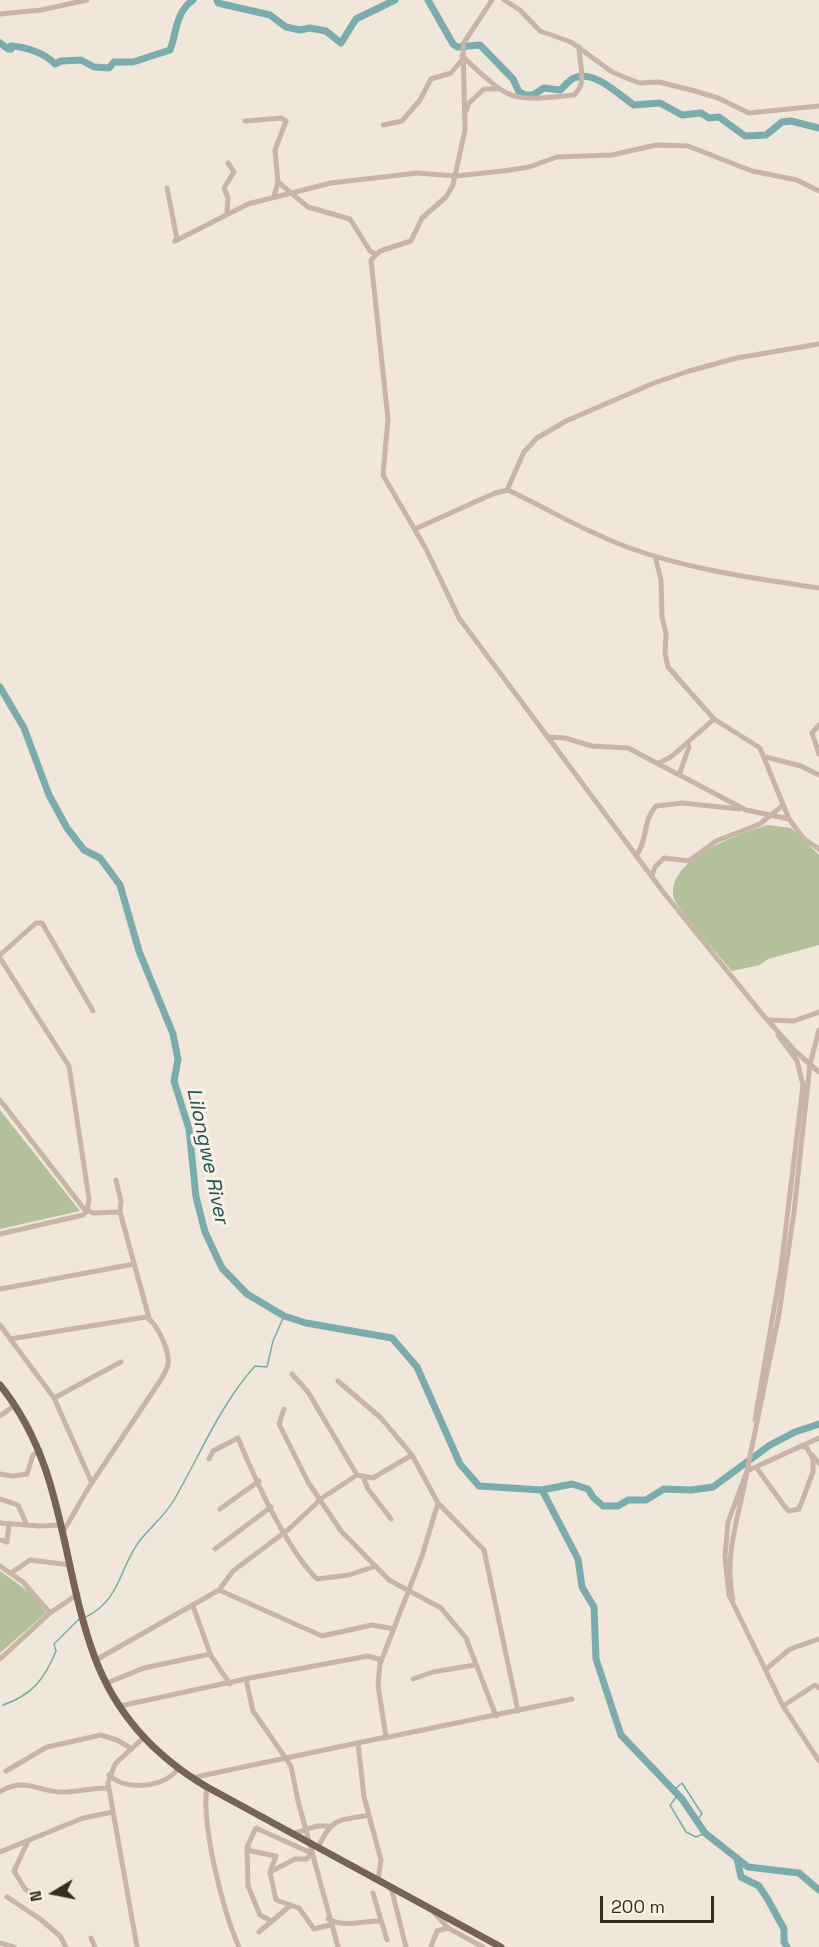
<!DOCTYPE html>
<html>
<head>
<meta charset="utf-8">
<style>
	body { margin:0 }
	#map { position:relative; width:819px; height:1947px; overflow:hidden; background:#f1e6da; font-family:"Space Grotesk",sans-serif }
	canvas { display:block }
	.north { position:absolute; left:24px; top:1863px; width:60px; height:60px; -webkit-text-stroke:4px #f9f0e6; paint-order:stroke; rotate:260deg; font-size:16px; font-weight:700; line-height:24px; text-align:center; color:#352b27 }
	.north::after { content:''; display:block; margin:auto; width:21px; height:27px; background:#352b27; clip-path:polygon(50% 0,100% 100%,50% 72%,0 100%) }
	.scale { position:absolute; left:600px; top:1896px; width:114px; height:27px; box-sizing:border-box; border:3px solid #352b27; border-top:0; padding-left:8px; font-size:18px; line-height:21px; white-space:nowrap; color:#352b27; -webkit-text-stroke:4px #f9f0e6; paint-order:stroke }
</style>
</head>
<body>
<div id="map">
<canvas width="819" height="1947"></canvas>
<div class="north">N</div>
<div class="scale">200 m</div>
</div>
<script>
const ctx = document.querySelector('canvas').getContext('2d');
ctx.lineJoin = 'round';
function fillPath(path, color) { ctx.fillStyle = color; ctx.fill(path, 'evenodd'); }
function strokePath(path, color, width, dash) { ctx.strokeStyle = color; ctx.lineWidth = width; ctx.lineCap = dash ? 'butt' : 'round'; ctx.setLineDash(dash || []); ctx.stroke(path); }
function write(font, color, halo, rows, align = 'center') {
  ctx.font = font + ' "Space Grotesk",sans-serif'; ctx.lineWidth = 6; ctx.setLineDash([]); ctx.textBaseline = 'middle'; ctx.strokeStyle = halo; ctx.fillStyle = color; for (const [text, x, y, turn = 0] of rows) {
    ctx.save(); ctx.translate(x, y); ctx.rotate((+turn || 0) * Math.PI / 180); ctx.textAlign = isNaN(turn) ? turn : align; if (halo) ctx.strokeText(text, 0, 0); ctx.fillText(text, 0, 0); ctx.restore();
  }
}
fillPath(new Path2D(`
	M768,825L791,828L819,855V945L768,959L760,965L732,971C722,959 677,908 674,899C664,859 741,833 768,825Z
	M0,1110L80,1211L0,1229Z
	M0,1571L32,1594L46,1613L0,1653Z`), '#b4bf9b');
strokePath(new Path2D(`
	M86,1617C120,1600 119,1570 138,1543C149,1528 165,1516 174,1500C200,1455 220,1405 255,1366L267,1367L273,1341L284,1316
	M3,1705C32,1695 44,1680 56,1651L54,1644L79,1619
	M673,1791L682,1783L702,1814L697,1820
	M678,1795L670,1805L686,1832L696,1837L705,1833`), '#7aacad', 1.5);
strokePath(new Path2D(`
	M217,0L218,3L270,15L286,27L300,30L310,28L326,31L341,43L356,19L395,0
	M428,0L453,44L457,47L480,45L513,79L519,92L525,95H533L544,88L560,90C565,86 569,80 574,78C594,69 619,95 634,105L660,103L682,115L701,113L709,118L719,117L745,136L766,135L782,122L791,121L819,128
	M0,43L8,49H11V46C26,47 45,53 55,64L61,61L81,60L94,67L109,68L114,62H133L170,50C177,32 175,13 193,0
	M0,687L24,728L49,795L67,828L84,850L100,858L120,885L139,951L173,1034L178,1059L174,1081L189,1129L196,1197L205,1232L222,1268L247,1294L284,1316L306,1323L392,1338L417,1367L460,1464L479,1486L542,1490L578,1559L582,1587L594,1607L596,1659L621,1735L682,1799L705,1833L748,1867L799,1873L819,1890
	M542,1490L572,1484L588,1489L593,1497L603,1506H618L628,1500H646L664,1489L691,1490L713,1487L770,1445L795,1432L819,1424
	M737,1858L741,1877L759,1886L767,1898L784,1929V1942L787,1947`), '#7aacad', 7);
strokePath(new Path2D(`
	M492,0L463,44L465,130L453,185L446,197L422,218L411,241L380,251L371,260L388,419L383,475L426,549L459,618L664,893L763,1015L795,1051L819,1072
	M504,0L520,10L540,31L571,42L612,72L639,83L659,82L695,91L718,98L749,113L819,106
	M0,14L41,10L87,0
	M462,56C511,101 507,102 574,95C588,83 579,64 579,47
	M466,111L469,103L484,89H496
	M245,121L281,118L286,121L275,150L278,182L274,196
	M383,125L402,121L420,100L431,79L451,73L462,60
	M278,182L308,207L350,219L370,251L375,254
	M167,188L177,239
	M227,212L228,198L224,188L234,172L228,163
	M175,241L248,204L331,183L417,173L456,176L503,171L529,167L557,157L612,155L656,145L688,146L752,171L797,180L819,191
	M507,490L524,452L537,438L566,421L654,383L689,371L737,358L819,344
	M415,529L495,493L508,490C548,509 586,532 627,547C689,570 755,578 819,588
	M655,556L661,580L662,617L666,633L665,653L668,667L714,719L760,748L789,819
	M819,725L812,733L819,754
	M548,737L565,738L592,746L628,748L746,810L789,819L804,839L819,849
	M766,757L801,766L819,775
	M658,763L671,757L714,719
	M679,775L689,747L687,743
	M636,856C649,838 642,821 656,806L682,803L739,809
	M652,876L655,867L664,858L689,861L716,841L760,824L782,806
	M0,955L36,923H42L93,1011
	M0,958L69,1066L89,1199L87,1211L83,1215L0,1234
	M769,1020L794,1021L819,1012
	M819,1030L810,1064L794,1212L779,1314L747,1471L728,1522L725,1557L729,1595L783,1706L819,1761
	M0,1100L84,1209L93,1213L120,1212
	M116,1180L121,1201L120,1212L149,1318
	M0,1289L134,1264
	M0,1325L54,1398L121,1362
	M10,1339L146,1317C157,1323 170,1351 168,1364C167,1370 163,1376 160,1381L89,1487L63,1532
	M292,1374L308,1392L357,1475L373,1478L412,1455
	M338,1381L381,1418L412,1455L438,1503L484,1550L518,1711
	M54,1398L92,1483
	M284,1409L279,1424L308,1482L341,1531L389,1580L441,1608L466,1638L496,1716
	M0,1416L15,1405
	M755,1420L781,1268L803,1085L797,1061L778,1035
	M812,1455L819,1463
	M209,1459L213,1451L238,1438C255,1479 286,1548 317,1579L349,1575L376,1566
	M756,1467L785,1507L789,1511L799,1509L813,1472V1459L807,1448L800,1446
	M0,1474L13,1476L27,1474L33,1455L40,1450
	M364,1479L368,1489L391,1519
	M0,1499L18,1505L27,1525
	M220,1509L259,1481
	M0,1523L39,1526L62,1525
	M0,1540L7,1542L9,1524
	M215,1549L271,1507
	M0,1566L23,1582L50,1613
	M11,1573L30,1560L71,1565
	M219,1590L322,1636L372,1625L394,1629
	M733,1599C723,1555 740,1514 747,1471L819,1438
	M193,1606L211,1656L230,1684
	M0,1659L50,1613L78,1594
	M96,1660L219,1590L233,1571L289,1529L322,1498L357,1475
	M766,1669L790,1649L819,1639
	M246,1679L253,1711L291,1766L298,1801L338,1947
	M413,1679L433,1672L475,1665
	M107,1683L144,1668L210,1654
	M120,1706L250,1678L368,1656L381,1660
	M783,1706L815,1685L819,1688
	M384,1738L572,1699
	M358,1743L364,1797L381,1860L378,1880
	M6,1771L47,1747L101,1735L117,1740L132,1749
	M109,1775C127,1792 164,1787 178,1769
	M191,1778L386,1737L378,1685L380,1664L422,1556L438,1503
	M207,1787C201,1825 223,1911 239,1947
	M0,1792C22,1777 38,1791 60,1792C76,1793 93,1787 109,1788
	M292,1834L317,1826H329
	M28,1841L14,1871L25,1889L36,1897
	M318,1848C332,1817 337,1821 369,1815
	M247,1849L248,1886L260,1915L271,1921
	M0,1852L83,1818L113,1812
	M270,1872L295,1859H307L311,1853L256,1828L247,1847L251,1851L276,1856L270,1872L276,1900L299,1908L314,1929L330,1925
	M391,1887L406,1947
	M373,1893L387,1940
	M7,1897L40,1919L60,1936L66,1947
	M431,1909L448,1928L483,1947
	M328,1919C345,1928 361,1921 380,1921
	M259,1932L291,1905
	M91,1938L95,1947
	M0,1943L14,1947
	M137,1947L108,1783L115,1764L143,1738
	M431,1947L437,1931L448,1928`), '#c8b5a6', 5);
strokePath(new Path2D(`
	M0,1385C66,1467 60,1564 95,1658C116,1714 156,1757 207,1787L501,1947`), '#766258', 7);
write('italic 20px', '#1e5255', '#f9f0e6', [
	["Lilongwe River",207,1156,78]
]);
</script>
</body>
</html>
